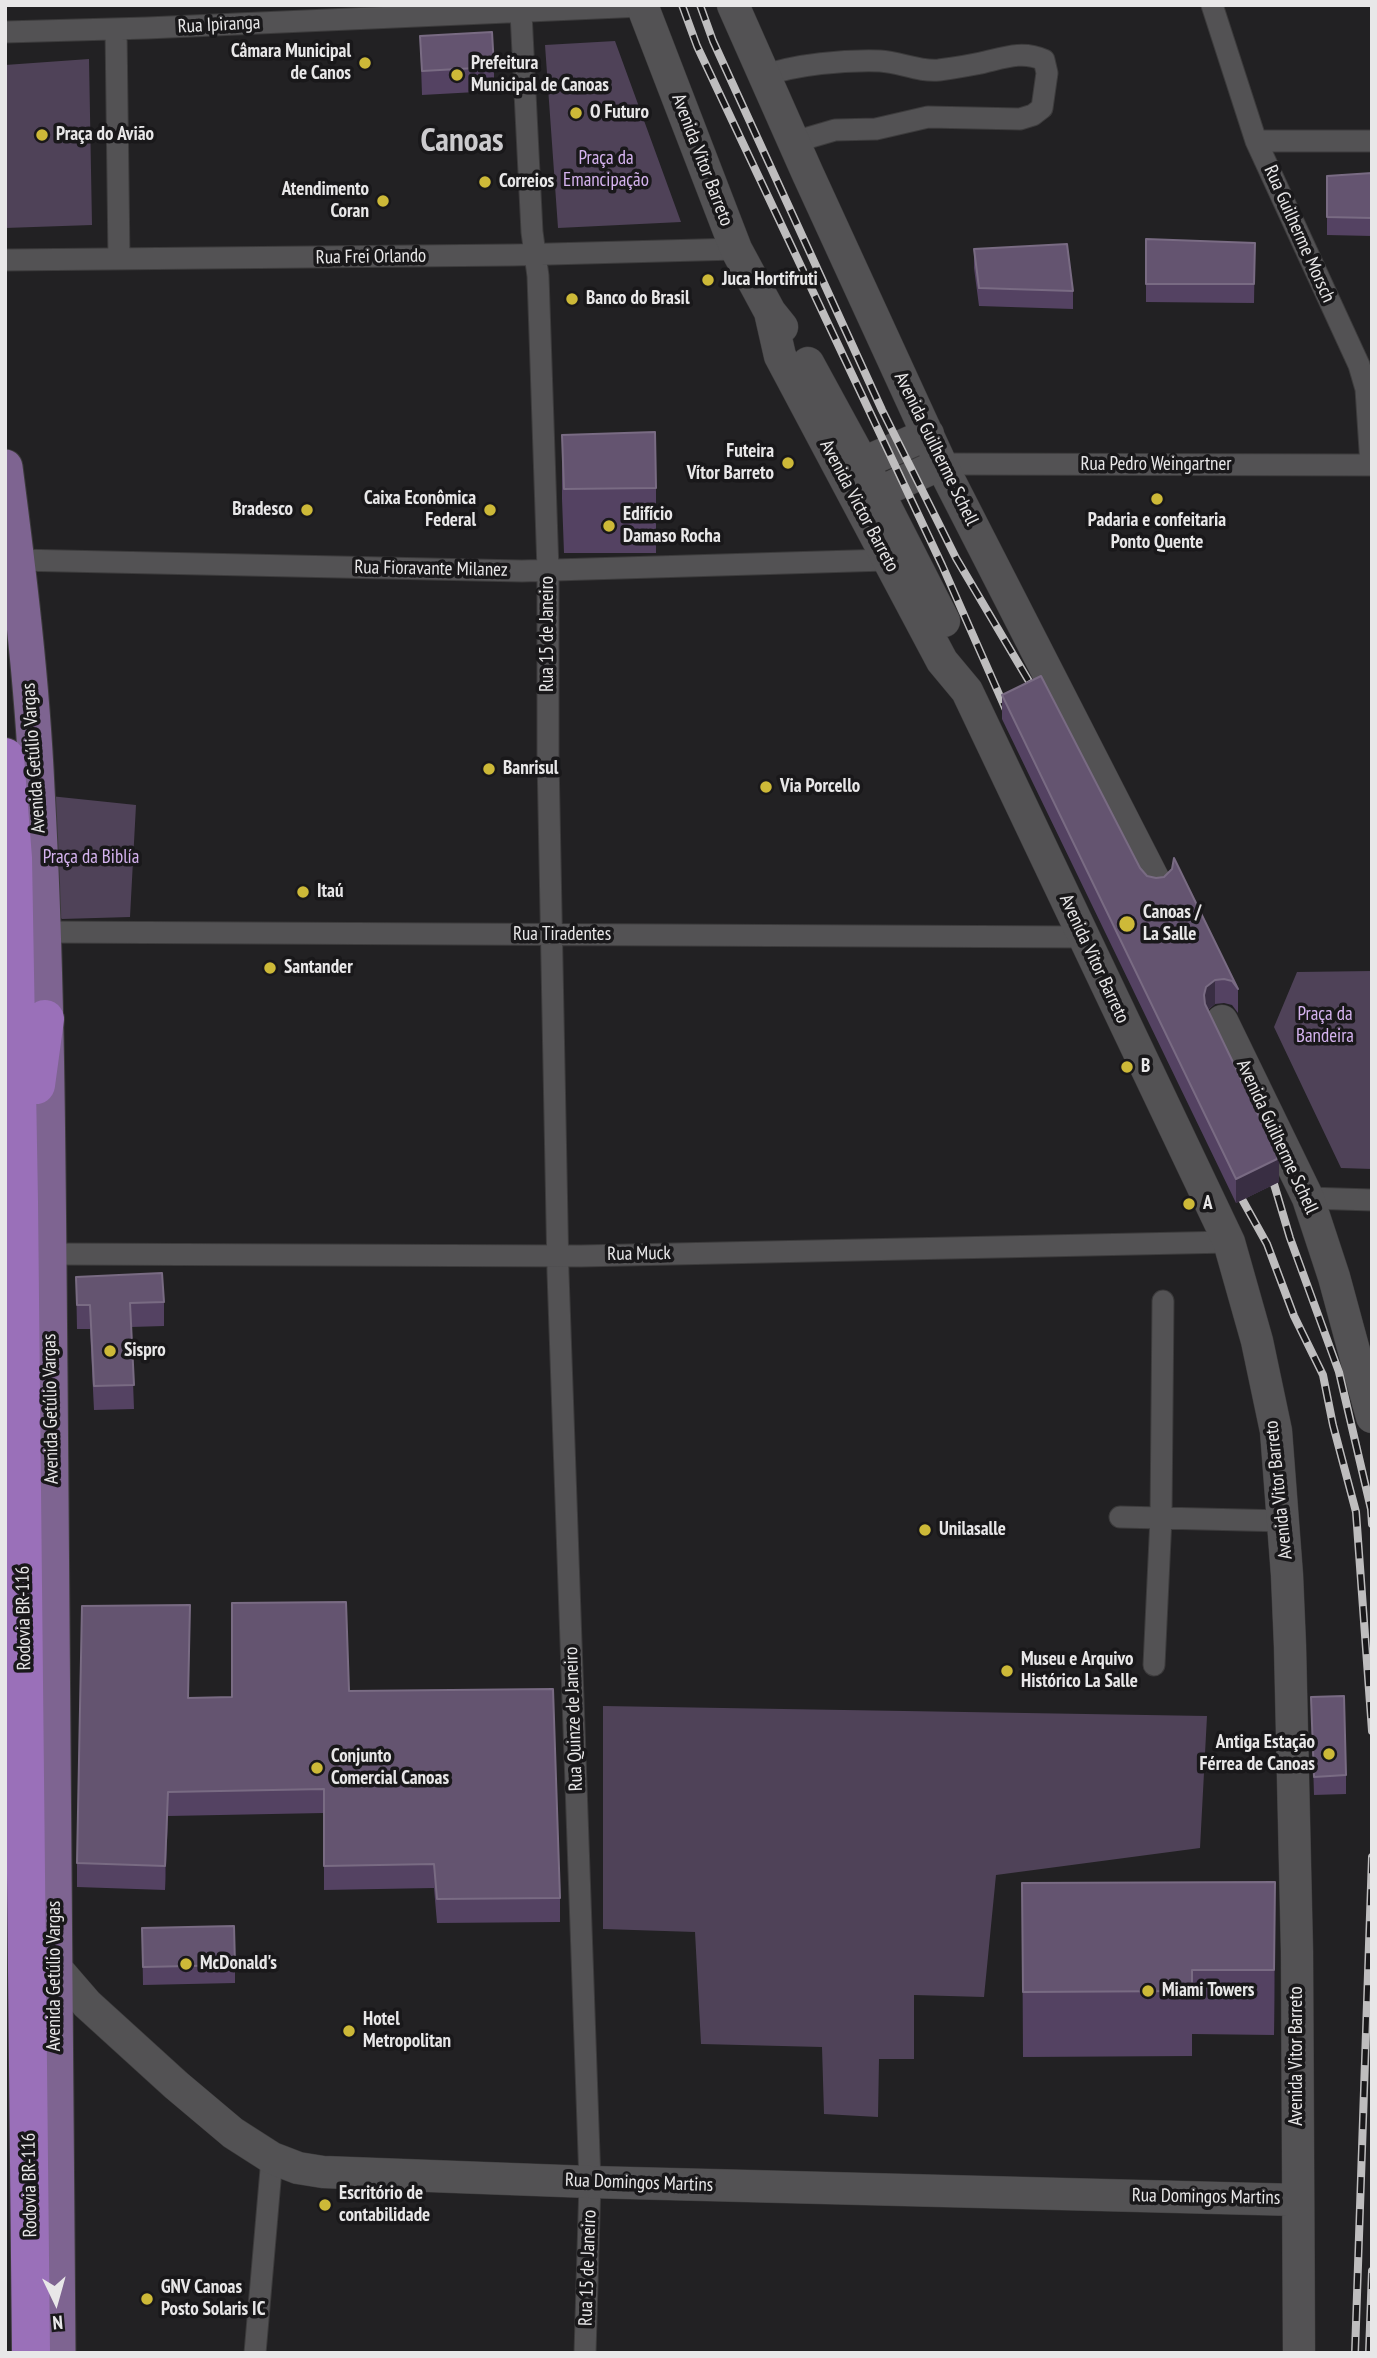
<!DOCTYPE html>
<html>
<head>
<meta charset="utf-8">
<style>
	body { margin:0 }
	#map { position:relative; width:1377px; height:2358px; overflow:hidden; background:#222123; font-family:"PT Sans Narrow",sans-serif }
	canvas { display:block }
	.frame { position:absolute; inset:0; border:7px solid #e8e7e8; pointer-events:none }
	.north { position:absolute; left:21px; top:2267px; width:70px; height:70px; -webkit-text-stroke:5px #19181a; paint-order:stroke; rotate:175deg; font-size:19px; font-weight:700; line-height:28px; text-align:center; color:#e8e7e8 }
	.north::after { content:''; display:block; margin:auto; width:24px; height:32px; background:#e8e7e8; clip-path:polygon(50% 0,100% 100%,50% 72%,0 100%) }
</style>
</head>
<body>
<div id="map">
<canvas width="1377" height="2358"></canvas>
<div class="frame"></div>
<div class="north">N</div>
</div>
<script>
const ctx = document.querySelector('canvas').getContext('2d');
ctx.lineJoin = 'round';
function fillPath(path, color) { ctx.fillStyle = color; ctx.fill(path, 'evenodd'); }
function strokePath(path, color, width, dash) { ctx.strokeStyle = color; ctx.lineWidth = width; ctx.lineCap = dash ? 'butt' : 'round'; ctx.setLineDash(dash || []); ctx.stroke(path); }
function write(font, color, halo, rows, align = 'center') {
  ctx.font = font + ' "PT Sans Narrow",sans-serif'; ctx.lineWidth = 7; ctx.setLineDash([]); ctx.textBaseline = 'middle'; ctx.strokeStyle = halo; ctx.fillStyle = color; for (const [text, x, y, turn = 0] of rows) {
    ctx.save(); ctx.translate(x, y); ctx.rotate((+turn || 0) * Math.PI / 180); ctx.textAlign = isNaN(turn) ? turn : align; if (halo) ctx.strokeText(text, 0, 0); ctx.fillText(text, 0, 0); ctx.restore();
  }
}
fillPath(new Path2D(`
	M615,41L681,222L558,228L545,45Z
	M89,59L92,225L5,228V65Z
	M50,796L136,805L130,917L62,919L52,911Z
	M1372,971V1169L1341,1168L1274,1027L1297,972Z
	M603,1706L1207,1716L1200,1848L996,1875L984,1997L914,1995V2059H879L878,2117L824,2114L822,2047L701,2044L695,1932L603,1929Z`), '#4f4258');
const street = new Path2D(`
	M1212,5L1256,141L1359,365L1366,389L1371,465
	M521,13L532,232L538,276L548,570V757L558,1273L590,2182L585,2353
	M116,29L119,259
	M5,32L147,28L642,6
	M763,76C797,64 844,60 880,61C900,62 919,72 939,70C953,68 967,66 981,63C1003,58 1022,50 1044,60L1047,73L1042,108L1033,115L1020,119L928,117L876,129L835,130L794,142
	M1256,141H1372
	M5,260L513,255L736,249
	M941,464L1372,465
	M17,560L522,571L886,560
	M42,932L1083,937
	M1308,1198L1372,1200
	M49,1254L581,1256L1229,1242
	M1120,1517L1284,1521
	M1154,1665L1161,1518L1163,1301
	M255,2353L272,2158`);
const secondary = new Path2D(`
	M642,5L736,249L770,312L782,327
	M733,5L807,172L941,464L1156,884
	M770,312L780,356L942,661L967,691L1229,1242L1257,1341L1276,1431L1287,1575L1290,1646L1297,1952L1299,2353
	M808,363L874,484L944,621
	M863,463L928,434
	M878,493L941,464
	M1222,1021L1308,1198L1334,1277L1372,1417
	M55,1967L87,2004L176,2085L233,2133L272,2158L298,2168L323,2172L590,2182L1298,2200`);
const primary = new Path2D(`
	M5,467C19,574 32,681 37,788C48,984 48,1180 50,1376C54,1701 56,2027 58,2353`);
const highway = new Path2D(`
	M5,757L13,858L19,1202L31,2353
	M36,1085L45,1019`);
strokePath(street, '#3c3b3c', 23);
strokePath(secondary, '#3c3b3c', 33);
strokePath(primary, '#3c3b3c', 37);
strokePath(highway, '#3c3b3c', 40);
strokePath(street, '#535254', 21);
strokePath(secondary, '#535254', 32);
strokePath(primary, '#7e6491', 35);
strokePath(highway, '#9a70b9', 38);
const rail = new Path2D(`
	M682,5L697,46L942,565L1010,719
	M700,5L713,41L882,410L956,558L1040,700
	M1265,1166L1274,1184L1290,1238L1339,1372L1371,1509L1372,1524
	M1233,1183L1267,1244L1294,1316L1323,1375L1333,1425L1356,1512L1372,1731
	M1355,2353L1372,1857
	M1369,2353L1372,2271`);
strokePath(rail, '#bebdbe', 8);
strokePath(rail, '#19181a', 5, [16]);
fillPath(new Path2D(`
	M420,36L494,67V91L422,95Z
	M1372,173V236L1327,235V176Z
	M1146,239L1255,243L1254,303L1146,302Z
	M974,249L1073,291V309L979,306L974,268Z
	M562,435L656,488V553H564L562,499Z
	M1002,695L1140,868L1238,989V1013L1232,1005L1224,1003L1215,1004L1208,1010L1279,1182L1236,1203L1002,719Z
	M76,1277L164,1302V1326L131,1327L134,1409L94,1410L90,1329H77Z
	M190,1629L188,1698L232,1697L349,1691L560,1898V1922L437,1923L434,1888L324,1890V1813L168,1816L165,1890L77,1887V1863Z
	M1311,1697L1346,1775V1794L1314,1795Z
	M1022,1883L1275,1947L1274,2035L1192,2034V2056L1023,2057Z
	M142,1928L235,1965V1983L143,1985Z`), '#544262');
fillPath(new Path2D(`
	M1215,980V1004L1206,1011L1204,995L1206,987Z
	M1279,1158V1182L1236,1203V1179Z
	M168,1792V1816L165,1890V1866Z
	M1275,1882V1947L1274,2035V1970Z`), '#392e43');
const building = new Path2D(`
	M492,32L494,67L422,71L420,36Z
	M1372,173V218L1327,217V176Z
	M1146,239L1255,243L1254,284H1146Z
	M1067,244L1073,291L979,288L974,249Z
	M655,432L656,488L564,489L562,435Z
	M1041,676L1140,868L1147,876L1156,878L1164,877L1172,869L1174,858L1238,989L1232,981L1224,979L1215,980L1206,987L1204,995L1205,1004L1279,1158L1236,1179L1002,695Z
	M162,1273L164,1302L130,1303L134,1385L94,1386L90,1305H77L76,1277Z
	M346,1602L349,1691L553,1689L560,1898L437,1899L434,1864L324,1866V1789L168,1792L165,1866L77,1863L82,1606L190,1605L188,1698L232,1697V1603Z
	M1344,1696L1346,1775L1314,1777L1311,1697Z
	M1275,1882L1274,1970H1192V1991L1023,1992L1022,1883Z
	M234,1926L235,1965L143,1967L142,1928Z`);
fillPath(building, '#645470');
strokePath(building, '#796b83', 2);
for (const [x, y, r, color] of [
	[365,63,7,"#cdb938"],
	[457,75,7,"#cdb938"],
	[576,113,7,"#cdb938"],
	[42,135,7,"#cdb938"],
	[485,182,7,"#cdb938"],
	[383,201,7,"#cdb938"],
	[708,280,7,"#cdb938"],
	[572,299,7,"#cdb938"],
	[788,463,7,"#cdb938"],
	[1157,499,7,"#cdb938"],
	[307,510,7,"#cdb938"],
	[490,510,7,"#cdb938"],
	[609,526,7,"#cdb938"],
	[489,769,7,"#cdb938"],
	[766,787,7,"#cdb938"],
	[303,892,7,"#cdb938"],
	[1127,924,9,"#cdb938"],
	[270,968,7,"#cdb938"],
	[1127,1067,7,"#cdb938"],
	[1189,1204,7,"#cdb938"],
	[110,1351,7,"#cdb938"],
	[925,1530,7,"#cdb938"],
	[1007,1671,7,"#cdb938"],
	[1329,1754,7,"#cdb938"],
	[317,1768,7,"#cdb938"],
	[186,1964,7,"#cdb938"],
	[1148,1991,7,"#cdb938"],
	[349,2031,7,"#cdb938"],
	[325,2205,7,"#cdb938"],
	[147,2299,7,"#cdb938"]
]) { const dot = new Path2D(); dot.arc(x, y, r, 0, 2 * Math.PI); ctx.fillStyle = color; ctx.fill(dot); strokePath(dot, '#19181a', 2.5); }
write('19px', '#e8e7e8', '#19181a', [
	["Rua Ipiranga",219,25,-3],
	["Avenida Vitor Barreto",702,160,69],
	["Rua Guilherme Morsch",1299,234,66],
	["Rua Frei Orlando",371,257,-1],
	["Avenida Guilherme Schell",936,449,64],
	["Rua Pedro Weingartner",1156,465],
	["Avenida Victor Barreto",859,506,62],
	["Rua Fioravante Milanez",431,569,1],
	["Rua 15 de Janeiro",548,634,-90],
	["Avenida Getúlio Vargas",34,758,-94],
	["Rua Tiradentes",562,935],
	["Avenida Vitor Barreto",1094,959,65],
	["Avenida Guilherme Schell",1277,1137,65],
	["Rua Muck",639,1254,-1],
	["Avenida Getúlio Vargas",51,1409,-91],
	["Avenida Vitor Barreto",1279,1490,-96],
	["Rodovia BR-116",24,1618,-91],
	["Rua Quinze de Janeiro",574,1719,-92],
	["Avenida Getúlio Vargas",55,1976,-90],
	["Avenida Vitor Barreto",1297,2056,-90],
	["Rua Domingos Martins",639,2183,2],
	["Rodovia BR-116",30,2185,-91],
	["Rua Domingos Martins",1206,2197,1],
	["Rua 15 de Janeiro",588,2268,-88]
]);
write('bold 19px', '#e8e7e8', '#19181a', [
	["Câmara Municipal",351,52,"right"],
	["de Canos",351,74,"right"],
	["Prefeitura",471,64],
	["Municipal de Canoas",471,86],
	["O Futuro",590,113],
	["Praça do Avião",56,135],
	["Correios",499,182],
	["Atendimento",369,190,"right"],
	["Coran",369,212,"right"],
	["Juca Hortifruti",722,280],
	["Banco do Brasil",586,299],
	["Futeira",774,452,"right"],
	["Vítor Barreto",774,474,"right"],
	["Caixa Econômica",476,499,"right"],
	["Federal",476,521,"right"],
	["Bradesco",293,510,"right"],
	["Edifício",623,515],
	["Damaso Rocha",623,537],
	["Padaria e confeitaria",1157,521,"center"],
	["Ponto Quente",1157,543,"center"],
	["Banrisul",503,769],
	["Via Porcello",780,787],
	["Itaú",317,892],
	["Canoas /",1143,913],
	["La Salle",1143,935],
	["Santander",284,968],
	["B",1141,1067],
	["A",1203,1204],
	["Sispro",124,1351],
	["Unilasalle",939,1530],
	["Museu e Arquivo",1021,1660],
	["Histórico La Salle",1021,1682],
	["Antiga Estação",1315,1743,"right"],
	["Férrea de Canoas",1315,1765,"right"],
	["Conjunto",331,1757],
	["Comercial Canoas",331,1779],
	["McDonald's",200,1964],
	["Miami Towers",1162,1991],
	["Hotel",363,2020],
	["Metropolitan",363,2042],
	["Escritório de",339,2194],
	["contabilidade",339,2216],
	["GNV Canoas",161,2288],
	["Posto Solaris IC",161,2310]
], 'left');
write('19px', '#d5b3ef', '#19181a', [
	["Praça da",606,159],
	["Emancipação",606,181],
	["Praça da Biblía",91,858],
	["Praça da",1325,1015],
	["Bandeira",1325,1037]
]);
write('bold 33px', '#cccbce', '#19181a', [
	["Canoas",462,142]
]);
</script>
</body>
</html>
